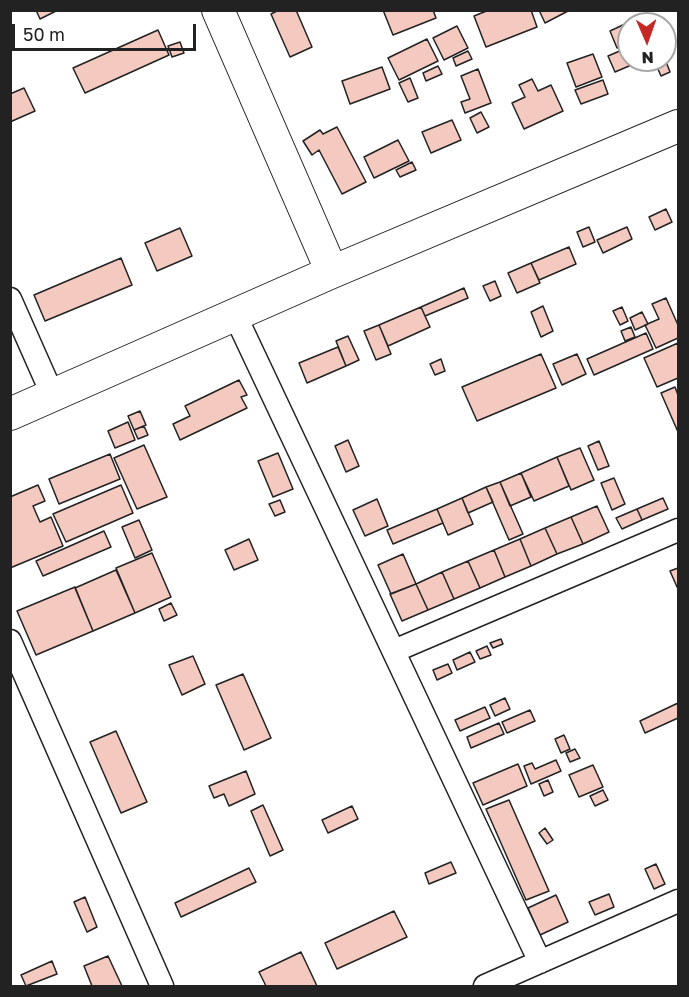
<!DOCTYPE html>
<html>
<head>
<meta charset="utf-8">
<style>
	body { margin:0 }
	#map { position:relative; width:689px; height:997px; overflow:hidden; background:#fff; font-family:"Golos Text",sans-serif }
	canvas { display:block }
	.frame { position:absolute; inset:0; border:12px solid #222; pointer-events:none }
	.north { position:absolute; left:617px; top:12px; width:60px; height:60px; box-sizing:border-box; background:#fff; border:2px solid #a7a7a7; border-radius:50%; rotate:178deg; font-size:16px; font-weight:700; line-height:24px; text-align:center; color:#222 }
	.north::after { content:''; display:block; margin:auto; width:21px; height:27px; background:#c62828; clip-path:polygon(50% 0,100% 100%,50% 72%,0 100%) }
	.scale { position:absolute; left:12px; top:24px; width:184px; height:27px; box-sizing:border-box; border:3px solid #222; border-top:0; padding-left:8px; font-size:18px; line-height:21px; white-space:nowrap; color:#222; -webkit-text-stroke:4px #fff; paint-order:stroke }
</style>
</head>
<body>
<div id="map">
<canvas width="689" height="997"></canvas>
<div class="frame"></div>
<div class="north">N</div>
<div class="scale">50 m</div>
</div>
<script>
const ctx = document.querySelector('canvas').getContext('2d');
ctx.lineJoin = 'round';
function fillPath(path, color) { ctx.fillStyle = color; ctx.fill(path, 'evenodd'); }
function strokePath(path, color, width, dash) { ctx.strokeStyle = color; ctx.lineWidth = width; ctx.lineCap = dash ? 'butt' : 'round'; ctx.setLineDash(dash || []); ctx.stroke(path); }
const building = new Path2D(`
	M36,10H58L40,19Z
	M279,10H296L312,47L290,57L271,14Z
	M383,10H433L436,18L393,35Z
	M489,10H531L537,27L486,47L474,16Z
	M539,10H570L545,23Z
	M625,24L629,32V42L617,48L610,31Z
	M457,26L468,48L444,60L433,38Z
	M158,30L169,55L85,93L73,68Z
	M427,39L438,61L399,80L388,58Z
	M180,42L184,53L172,57L168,46Z
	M629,47V60H635L636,63L615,72L608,56Z
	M468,51L472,59L456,66L453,58Z
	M593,54L602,77L576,87L567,63Z
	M665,59L670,72L661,76L654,60Z
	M438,66L442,74L426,81L423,73Z
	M382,67L390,89L350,104L342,81Z
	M478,69L491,103L465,113L461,102L470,99L461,76Z
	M410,78L418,98L408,102L399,83Z
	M532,79L538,91L551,85L563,111L524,129L512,103L525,97L519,85Z
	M603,80L608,94L581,104L575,90Z
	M24,88L35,111L10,122V94Z
	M481,112L489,127L477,133L470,118Z
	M452,120L461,140L431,153L422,132Z
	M337,127L366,182L342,194L319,150L312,155L303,141L320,130L323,134Z
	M398,140L409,161L374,178L364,157Z
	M412,162L416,170L400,177L396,170Z
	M666,209L672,222L655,230L649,217Z
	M589,227L595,242L583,247L577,232Z
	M627,227L632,239L603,253L597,240Z
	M180,228L192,256L157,271L145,243Z
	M569,247L576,264L539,280L531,263Z
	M121,258L132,285L45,321L34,295Z
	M531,263L540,283L517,293L508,273Z
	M495,281L501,296L490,301L483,286Z
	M464,288L468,298L425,316L421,307Z
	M666,298L678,325V338L656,348L645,325L659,319L652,304Z
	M543,306L553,331L541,337L531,312Z
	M421,307L430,327L388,346L379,325Z
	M622,307L628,321L620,325L613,311Z
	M642,312L648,324L635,330L630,318Z
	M379,325L391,354L376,360L364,331Z
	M631,327L635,337L625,341L621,331Z
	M646,333L653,349L594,375L587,359Z
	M348,336L359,360L346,366L336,341Z
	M678,343V378L657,387L644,358Z
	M338,347L346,366L307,383L299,363Z
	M541,354L556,388L477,421L462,387Z
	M577,354L586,374L562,385L553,364Z
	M441,359L445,371L435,375L430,364Z
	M239,380L247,395L241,397L247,408L180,440L173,424L190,416L185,406Z
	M675,387L678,395V432L661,393Z
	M140,411L146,425L134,430L128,416Z
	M128,422L135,440L115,448L108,431Z
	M144,426L148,435L138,439L134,430Z
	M348,440L359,466L346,472L335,446Z
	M599,441L609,466L598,470L588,446Z
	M144,445L167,497L137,509L114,458Z
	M580,448L594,480L571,490L557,457Z
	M278,453L293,489L273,497L258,461Z
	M110,454L120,479L59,504L49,479Z
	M557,457L569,486L534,501L521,473Z
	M521,473L531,497L510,506L500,482Z
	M614,478L625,504L612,510L601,483Z
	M500,482L523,534L509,540L486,487Z
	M38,485L45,501L33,506L40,522L51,517L63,546L10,568V497Z
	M121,485L133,513L66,542L53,514Z
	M486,487L493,502L468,513L462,498Z
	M462,498L473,524L448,535L437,509Z
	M663,498L668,509L642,520L637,509Z
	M377,499L388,526L365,536L353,510Z
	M280,500L285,512L275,516L269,504Z
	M597,506L609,532L583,544L571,517Z
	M437,509L443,523L393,544L387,530Z
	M637,509L642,520L622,529L616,518Z
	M571,517L583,544L557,554L545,528Z
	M139,520L152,550L135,558L122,527Z
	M545,528L557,554L531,566L520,539Z
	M104,531L111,547L43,576L36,561Z
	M249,539L258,560L234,570L225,550Z
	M520,539L531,566L505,577L494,550Z
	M494,550L505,577L480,588L468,561Z
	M152,553L171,597L135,613L116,568Z
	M403,554L416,584L391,594L378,565Z
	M468,561L480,588L454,599L442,572Z
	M678,568V586L677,587L670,571Z
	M116,570L135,613L93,631L75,588Z
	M442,572L454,599L428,610L416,584Z
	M416,584L428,610L402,621L390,594Z
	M75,587L93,631L36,655L17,611Z
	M171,603L177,615L164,621L159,609Z
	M501,639L503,644L493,648L490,643Z
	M487,646L491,655L480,659L476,651Z
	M470,652L475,662L457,670L453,660Z
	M193,656L205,684L182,695L169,665Z
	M448,664L452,673L437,680L433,670Z
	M243,674L271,738L244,750L216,685Z
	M505,698L510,709L495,716L490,705Z
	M678,703V718L645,733L640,721Z
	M485,707L490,718L460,731L455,720Z
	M530,710L535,721L507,733L502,722Z
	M499,723L504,734L471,748L467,737Z
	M116,731L147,802L121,813L90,742Z
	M564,735L570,749L561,753L555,739Z
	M575,749L580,758L570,762L566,753Z
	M556,760L561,771L531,784L524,766L532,763L535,769Z
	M518,764L527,786L483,805L473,783Z
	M593,765L603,787L579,797L569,775Z
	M246,771L255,794L229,806L224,794L214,798L209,786Z
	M548,780L553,792L544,796L539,784Z
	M603,790L608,800L595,806L590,796Z
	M509,800L549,891L526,900L486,809Z
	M263,805L283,850L270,856L251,811Z
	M352,806L358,819L328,833L322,820Z
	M545,828L553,840L547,844L539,833Z
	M451,862L456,873L429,884L425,873Z
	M656,864L665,884L654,889L645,869Z
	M249,868L256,882L181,917L175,903Z
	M609,894L614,907L595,915L589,902Z
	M556,895L568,922L540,935L528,908Z
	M85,897L97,927L87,932L74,902Z
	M394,911L407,937L337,969L325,943Z
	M301,952L317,986H266L259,972Z
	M108,956L122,986H92L84,966Z
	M52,961L57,974L26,986L21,975Z`);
fillPath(building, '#f3c9c0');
strokePath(building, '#222', 1.5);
const street = new Path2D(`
	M10,299L53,396
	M235,315L540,962
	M10,641L162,986
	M394,651L678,530
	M485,986L678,901`);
const secondary = new Path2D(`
	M218,10L332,272
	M10,414L332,272L678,126`);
strokePath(street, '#222', 25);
strokePath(secondary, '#222', 34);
strokePath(street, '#fff', 22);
strokePath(secondary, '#fff', 32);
</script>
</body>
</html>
